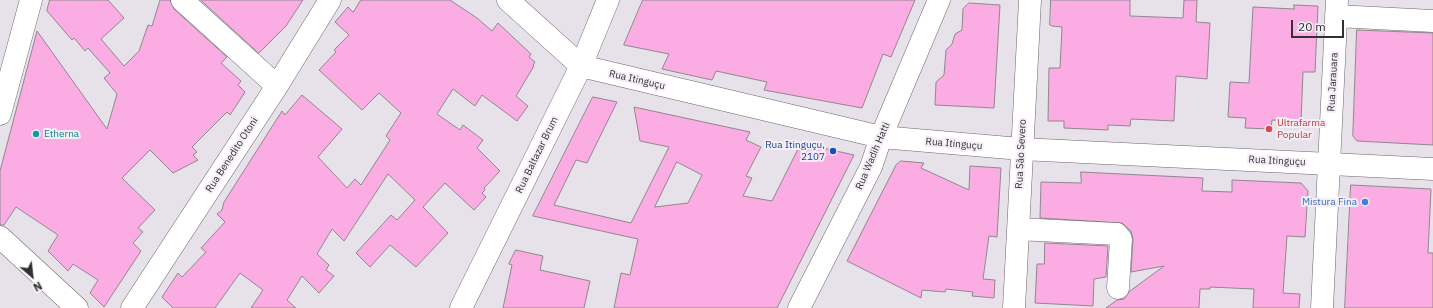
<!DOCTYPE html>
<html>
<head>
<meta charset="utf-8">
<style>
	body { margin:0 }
	#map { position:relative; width:1433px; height:308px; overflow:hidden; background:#e7e1e9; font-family:"IBM Plex Sans",sans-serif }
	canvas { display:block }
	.north { position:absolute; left:12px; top:256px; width:40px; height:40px; -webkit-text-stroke:3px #f4eef6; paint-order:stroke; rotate:152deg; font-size:11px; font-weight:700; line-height:16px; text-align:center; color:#323033 }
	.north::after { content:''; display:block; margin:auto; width:14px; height:18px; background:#323033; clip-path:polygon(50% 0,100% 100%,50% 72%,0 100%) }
	.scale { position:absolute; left:1291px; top:20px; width:53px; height:18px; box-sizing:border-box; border:2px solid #323033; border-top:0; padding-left:5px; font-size:12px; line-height:14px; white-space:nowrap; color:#323033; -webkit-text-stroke:3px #f4eef6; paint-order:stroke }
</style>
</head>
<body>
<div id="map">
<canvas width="1433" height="308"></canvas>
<div class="north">N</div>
<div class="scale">20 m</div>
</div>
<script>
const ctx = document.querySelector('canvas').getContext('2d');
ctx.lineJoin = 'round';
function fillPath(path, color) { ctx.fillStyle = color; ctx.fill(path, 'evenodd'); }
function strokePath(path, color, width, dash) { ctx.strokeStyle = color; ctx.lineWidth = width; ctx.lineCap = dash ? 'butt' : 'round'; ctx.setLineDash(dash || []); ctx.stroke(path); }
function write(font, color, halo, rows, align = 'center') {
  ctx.font = font + ' "IBM Plex Sans",sans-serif'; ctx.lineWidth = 4; ctx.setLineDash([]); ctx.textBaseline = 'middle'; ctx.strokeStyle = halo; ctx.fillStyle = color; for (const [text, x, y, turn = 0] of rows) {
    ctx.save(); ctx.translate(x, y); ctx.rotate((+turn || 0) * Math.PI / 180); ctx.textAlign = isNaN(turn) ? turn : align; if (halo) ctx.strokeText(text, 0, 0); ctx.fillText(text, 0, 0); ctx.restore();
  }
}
const building = new Path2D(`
	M50,0H108L124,18L101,39L124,66L139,51L148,25L152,26L160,0H170L174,9L227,57L221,63L241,81L238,85L245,92L230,115L227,112L192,147L197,152L193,155L198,160L173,173L150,150L122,178L155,210L138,228L143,232L133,243L141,251L104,307L90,293L98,280L73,264L68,271L48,251L58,235L16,207L4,225H0V171L37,31L107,129L117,94L104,78L110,73L88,48L85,51L74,38L72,40L47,11Z
	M201,0H303L286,26L259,53Z
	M361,0H450L477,18L492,31L498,23L531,54L529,57L535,62L533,65L534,66L516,96L528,106L517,121L482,95L475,106L453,89L437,114L460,130L463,125L483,140L477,148L500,171L484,188L485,190L482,193L486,197L474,210L445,183L423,207L448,233L416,267L390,245L370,267L356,253L391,215L397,220L415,200L388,174L344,241L332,229L317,254L329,265L326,270L334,276L319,293L302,276L287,300L296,308H251L263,290L240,273L215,308H173L162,297L178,273L182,277L206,252L201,248L225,222L217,214L222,210L224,202L282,111L285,115L302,95L342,129L318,157L347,188L355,179L361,185L390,140L386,136L401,113L379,93L362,110L319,70L336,52L334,50L349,35L335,22L348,7L353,12Z
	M643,0H915L891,57L883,54L862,108L764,90L767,82L716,71L712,80L662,69L669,54L624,45Z
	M1051,0H1130V16L1183,18L1184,0H1197L1196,22L1210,23L1207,79L1176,76L1174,121L1131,119L1130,126L1108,125V130L1064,128V121H1048L1049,68H1060L1062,27L1052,26L1050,25Z
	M969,3L1000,5L994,108L935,105L936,82L944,75L946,50L952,44L955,34L962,30L963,9Z
	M1294,5L1318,6L1315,72H1303L1301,122L1272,120L1271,129L1245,128L1246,118L1228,117L1230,82L1249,83L1253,7L1294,9Z
	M1357,30L1433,33V145L1357,141L1353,136Z
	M593,97L617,102L587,163L576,160L554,205L631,223L669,147L640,141L634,107L750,132L746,140L761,147L746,176L752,178L743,196L772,201L801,143L854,155L777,308H614L621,273L630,275L638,239L533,216ZM677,162L702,175L688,203L655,207Z
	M901,161L924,163L921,168L969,190L970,166L1001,168L997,237L989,236L983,279L995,280L994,298L972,296L973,292L946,289L945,292L922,290L921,298L847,261L896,165Z
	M1081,172L1203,178L1202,191L1232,192V180L1301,183L1308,191L1305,237L1287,236L1283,293L1300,294L1299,308H1253L1254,289L1210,287V289H1200L1199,308H1106L1117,300L1124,299L1130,291L1164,266L1131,272L1133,239L1131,231L1122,223L1040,218L1041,182L1081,183Z
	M1351,185L1431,189L1428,253H1433V308H1345Z
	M1045,243L1108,246L1106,277L1094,279L1093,306L1035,303L1037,264H1044Z
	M516,250L543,256L540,270L590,281L584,308H503L512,265L509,264Z`);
fillPath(building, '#fbace2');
strokePath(building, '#90878d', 1);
const minor = new Path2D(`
	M182,0L277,86
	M1336,16L1433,21
	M0,114L31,0
	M1018,229L1117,234L1121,239L1118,288
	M0,237L77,308
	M132,308L277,86L330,0
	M461,308L581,66L608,0
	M799,308L871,167L881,137L939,0
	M1014,308L1030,0
	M1322,308L1337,0`);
const major = new Path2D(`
	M508,0L581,66L881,137L1021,149L1433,169`);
strokePath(minor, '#6c676e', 23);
strokePath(major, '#6c676e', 23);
strokePath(minor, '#fff', 22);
strokePath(major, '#fff', 22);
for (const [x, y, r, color] of [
	[1269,129,4,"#e0444e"],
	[36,134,4,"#0f9aa8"],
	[833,151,4,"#1a4fb4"],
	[1365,202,4,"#3f7fe0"]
]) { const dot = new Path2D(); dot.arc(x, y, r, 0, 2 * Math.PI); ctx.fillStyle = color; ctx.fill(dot); strokePath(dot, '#f4eef6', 1.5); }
write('10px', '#323033', '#f4eef6', [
	["Rua Itinguçu",637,80,13],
	["Rua Jarauara",1333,82,-87],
	["Rua Itinguçu",954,144,5],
	["Rua São Severo",1021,154,-87],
	["Rua Benedito Otoni",232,155,-57],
	["Rua Baltazar Brum",537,155,-64],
	["Rua Wadih Hatti",873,156,-67],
	["Rua Itinguçu",1277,161,3]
]);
write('10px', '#be3a42', '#f4eef6', [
	["Ultrafarma",1277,123],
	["Popular",1277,135]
], 'left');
write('10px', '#0d838f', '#f4eef6', [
	["Etherna",44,134]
], 'left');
write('10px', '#164399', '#f4eef6', [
	["Rua Itinguçu,",825,145],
	["2107",825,157]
], 'right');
write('10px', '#366cbe', '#f4eef6', [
	["Mistura Fina",1357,202]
], 'right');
</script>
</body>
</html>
